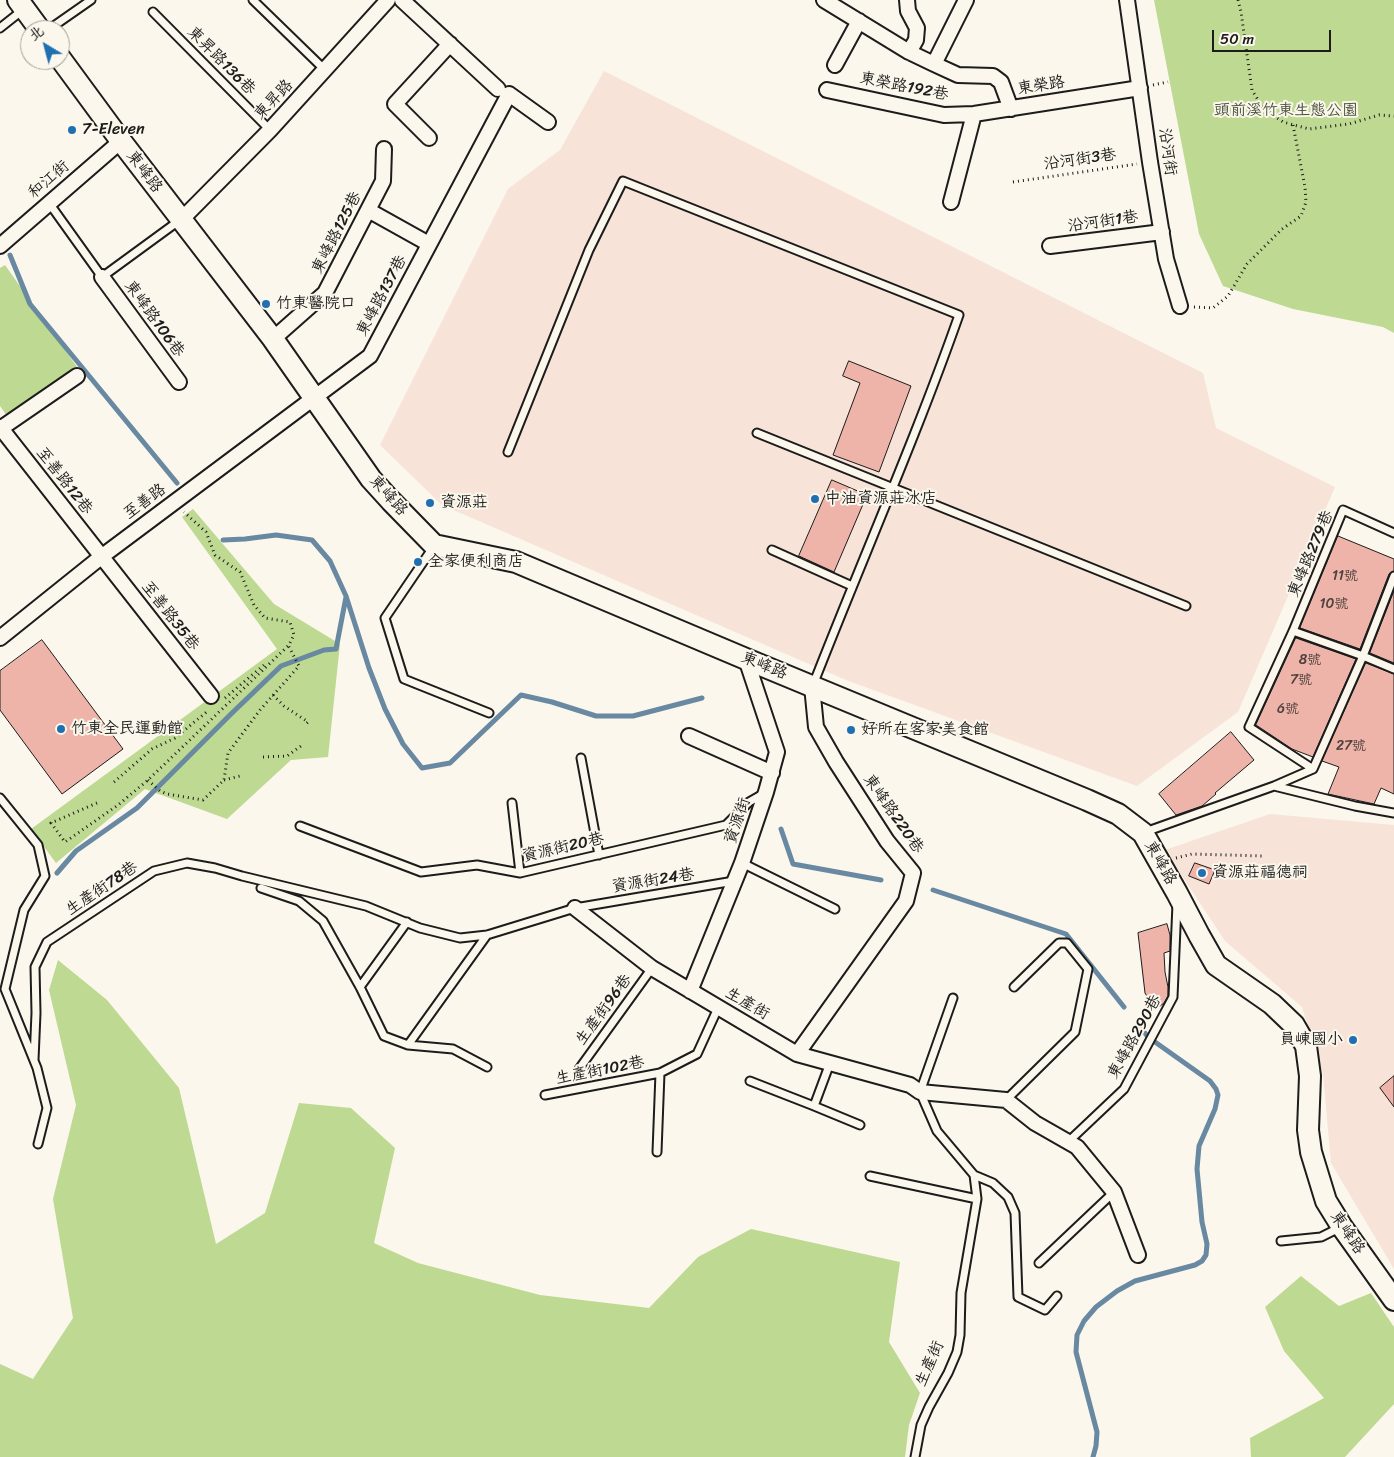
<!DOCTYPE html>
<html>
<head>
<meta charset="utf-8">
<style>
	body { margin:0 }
	#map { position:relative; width:1394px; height:1457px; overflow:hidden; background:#fbf7ec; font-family:Sriracha,"LXGW WenKai TC",sans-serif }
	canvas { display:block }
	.north { position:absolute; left:20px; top:20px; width:50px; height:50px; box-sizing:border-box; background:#fbf7ec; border:1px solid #a29f99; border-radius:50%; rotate:323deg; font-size:14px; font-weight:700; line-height:20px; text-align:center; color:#1c1c1c }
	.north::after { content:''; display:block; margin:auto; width:18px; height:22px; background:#1f6fb2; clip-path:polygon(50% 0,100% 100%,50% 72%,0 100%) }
	.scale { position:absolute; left:1212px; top:30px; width:119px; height:22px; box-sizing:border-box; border:2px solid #1c1c1c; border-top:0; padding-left:6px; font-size:15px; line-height:18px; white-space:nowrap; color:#1c1c1c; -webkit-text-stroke:4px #fbf7ec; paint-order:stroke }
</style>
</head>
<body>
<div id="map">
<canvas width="1394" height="1457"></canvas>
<div class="north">北</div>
<div class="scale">50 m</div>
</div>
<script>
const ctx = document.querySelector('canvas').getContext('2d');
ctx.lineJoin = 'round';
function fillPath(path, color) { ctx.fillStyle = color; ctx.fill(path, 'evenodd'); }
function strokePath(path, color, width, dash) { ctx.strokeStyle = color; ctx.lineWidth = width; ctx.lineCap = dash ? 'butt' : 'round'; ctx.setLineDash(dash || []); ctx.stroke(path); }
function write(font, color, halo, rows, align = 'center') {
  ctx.font = font + ' Sriracha,"LXGW WenKai TC",sans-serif'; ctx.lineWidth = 4; ctx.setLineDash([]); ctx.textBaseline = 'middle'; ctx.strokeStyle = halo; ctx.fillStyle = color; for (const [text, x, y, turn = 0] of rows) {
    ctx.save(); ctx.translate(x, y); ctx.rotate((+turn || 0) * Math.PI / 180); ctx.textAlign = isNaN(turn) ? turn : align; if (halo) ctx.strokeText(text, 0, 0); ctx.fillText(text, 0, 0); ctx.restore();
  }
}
fillPath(new Path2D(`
	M604,71L1203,373L1216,428L1335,487L1238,712L1137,786L846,680L442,505L380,445L508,189L560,150Z
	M1270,814L1394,825V1269L1331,1163L1323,1074L1302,1007L1225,941L1165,850Z`), '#f7e3d8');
fillPath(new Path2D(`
	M1154,0H1394V333L1383,327L1293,309L1223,286L1199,234Z
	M5,265L77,367L7,416L0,406V268Z
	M193,509L274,604L340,644L328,757L291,760L227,819L145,789L56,863L31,829L277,649L182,517Z
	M58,960L107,1000L179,1088L216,1244L265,1213L299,1103L351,1108L395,1148L374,1243L418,1263L540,1295L649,1308L698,1257L751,1229L900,1262L889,1342L920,1393L909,1425L905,1457H0V1364L33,1379L73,1318L53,1199L76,1105L49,990Z
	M1301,1276L1339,1306L1371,1293L1394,1327V1404L1345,1457H1251L1250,1438L1324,1398L1284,1351L1265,1307Z`), '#bed991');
strokePath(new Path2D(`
	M10,255L30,304L177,483
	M223,540L245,539L276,535L312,540L330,561L346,596L369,668L385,709L403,744L422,768L450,763L521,695L552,702L596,716H633L702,698
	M781,829L793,864L881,880
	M57,873L76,851L137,808L232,713L281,666L324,650L336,649L346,597
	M933,890L1066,934L1124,1007
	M1093,1457L1096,1446L1097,1432L1076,1352L1077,1335L1084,1321L1096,1307L1117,1291L1135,1281L1195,1265L1202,1261L1206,1255L1207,1244L1202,1222L1197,1169L1199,1146L1215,1109L1218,1095L1216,1089L1210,1081L1148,1037L1141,1028`), '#6889a1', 5);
const building = new Path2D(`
	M849,361L911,386L879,472L833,455L860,383L843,376Z
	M832,480L867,495L834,572L799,556Z
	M1338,536L1394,559V571L1389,574L1360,649L1300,628Z
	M1394,591V663L1370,653Z
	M1296,638L1356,659L1313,757L1292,749L1256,725Z
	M42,640L123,749L62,794L0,710V671Z
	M1366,663L1394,674V794L1381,788L1374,804L1328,794L1339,767L1322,761Z
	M1231,732L1254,760L1215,793L1216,794L1202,806L1176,815L1159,794Z
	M1195,863L1215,870L1209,884L1189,876Z
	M1167,924L1170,935V951L1164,953L1165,972L1168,987V996L1164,1003L1155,1010L1145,993L1138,933Z
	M1394,1076V1107L1380,1088Z`);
fillPath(building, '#eeb4a9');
strokePath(building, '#1c1c1c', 1);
const lane = new Path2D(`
	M253,0L325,70
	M153,12L270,130
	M0,28L24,9
	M48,30L91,0
	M49,203L102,277L180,220
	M757,433L1186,606
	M508,452L589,250L623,181L959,315C915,440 861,562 813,685
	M434,546L385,618L404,679L489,713
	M772,550L852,586
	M1293,631L1363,656L1394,669
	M581,758L599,855
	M1313,769L1249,727L1293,631L1343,510L1394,533
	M1274,786L1355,806L1394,813
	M0,798L38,845L45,876L24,910L5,989L37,1068L47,1108L38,1144
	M512,803L520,873
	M300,826L421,872L477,865L520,873L726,825L749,802L763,794
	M1145,832L1274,786L1313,769L1363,656L1394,576
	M742,863L835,909
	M261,888L299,901L323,921L360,987L384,1036L408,1045L487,935
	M360,987L407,922
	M408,1045L453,1049L487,1067
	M34,1060L36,1013L35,967L47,942L154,871L187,863L215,868L242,876L366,906L420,928L460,938L487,935L575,908L734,881
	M830,1063L814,1106L860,1125
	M579,1069L652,968
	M750,1081L814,1106
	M545,1095L660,1073L697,1054L718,1008
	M1006,1100L1075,1032L1088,969L1067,943H1059L1014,987
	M1068,1142L1124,1089L1173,997L1177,904
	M657,1152L660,1073
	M974,1175L993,1183L1008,1197L1015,1213L1018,1297L1045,1310L1057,1296
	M870,1176L977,1199
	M1281,1241L1321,1237L1341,1227
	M1039,1263L1114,1192
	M915,1457L921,1425L929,1407L948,1373L957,1352L960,1335L961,1293L977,1199L974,1175L937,1131L920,1092L953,998`);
const street = new Path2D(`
	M402,0L498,89
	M824,0L909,52L934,64L958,75L993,76L1001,82L1011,109
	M907,0L908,11L917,28L916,40L909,52
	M1127,0L1150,162L1166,259L1180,306
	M934,64L966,0
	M835,65L859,21
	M827,90L944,115L974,114L1140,88
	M429,138L395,104L450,44
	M951,202L974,114
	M368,210L429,244
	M181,220L270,130L388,0
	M0,246L121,141
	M1050,246L1162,232
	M102,277L179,382
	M273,339L325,293L383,181L384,149
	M0,427L211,696
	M0,429L77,376
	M0,638L101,557L370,356L509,94L548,122
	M689,736L772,773
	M575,908L652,968L797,1054L910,1085L920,1092L1006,1100L1035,1123L1077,1147L1114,1192L1138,1255
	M690,991L742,863L766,792L777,752L746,659
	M797,1054L906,901L913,873L887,841L836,762L816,727L812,686`);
const secondary = new Path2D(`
	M18,0L40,30
	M60,58L121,141L273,339L371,479L391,501L434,545L516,562L746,659L1087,800L1118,814L1143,833L1177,893L1199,935L1216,965L1272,1004L1294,1025L1306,1046L1310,1076L1308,1130L1311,1152L1326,1201L1342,1227L1394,1300`);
strokePath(lane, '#1c1c1c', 11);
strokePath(street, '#1c1c1c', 18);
strokePath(secondary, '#1c1c1c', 24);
strokePath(new Path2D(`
	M1238,0L1241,12L1252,90L1263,108L1283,122L1309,129L1349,124L1379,115L1394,116
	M1153,85L1168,82
	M1013,182L1137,164
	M1194,307L1213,308L1228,296L1247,264L1282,229L1301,216L1306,202L1305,187L1293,125
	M273,695L284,706L308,722L305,725
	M225,698L264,665
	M263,757L287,756L301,746
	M148,780L160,791L167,794L203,800L224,780L228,753L260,710L299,666L288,645
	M224,780L240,776
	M114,782L152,749L175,738L209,710
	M97,803L51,823L65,842L118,805L148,780L289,645L294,635L290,622L265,618L254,605L240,572L215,555L206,532L184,512
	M1176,858L1192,854L1263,856`), '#1c1c1c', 3, [1, 4]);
strokePath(lane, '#fbf7ec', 7);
strokePath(street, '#fbf7ec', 14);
strokePath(secondary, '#fbf7ec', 20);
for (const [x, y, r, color] of [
	[72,130,5,"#1f6fb2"],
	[266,304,5,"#1f6fb2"],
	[815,499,5,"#1f6fb2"],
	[430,503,5,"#1f6fb2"],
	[418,562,5,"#1f6fb2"],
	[61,729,5,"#1f6fb2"],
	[851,730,5,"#1f6fb2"],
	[1202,873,5,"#1f6fb2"],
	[1353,1040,5,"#1f6fb2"]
]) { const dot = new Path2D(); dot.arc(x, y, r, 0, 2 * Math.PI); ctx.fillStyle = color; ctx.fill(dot); strokePath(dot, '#fbf7ec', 2); }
write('14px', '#50423f', null, [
	["11號",1345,576],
	["10號",1334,604],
	["8號",1310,660],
	["7號",1301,680],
	["6號",1288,709],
	["27號",1351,746]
]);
write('16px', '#1c1c1c', '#fbf7ec', [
	["東昇路136巷",221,61,45],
	["東榮路",1041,86,-9],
	["東榮路192巷",904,87,11],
	["東昇路",274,100,-47],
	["沿河街",1167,152,82],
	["沿河街3巷",1080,160,-8],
	["東峰路",144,172,53],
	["和江街",49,180,-41],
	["沿河街1巷",1103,222,-8],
	["東峰路125巷",337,233,-63],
	["東峰路137巷",382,296,-62],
	["東峰路106巷",154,319,54],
	["至善路12巷",64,481,52],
	["東峰路",388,496,48],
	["至善路",145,502,-36],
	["東峰路279巷",1311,554,-67],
	["至善路35巷",170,616,52],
	["東峰路",764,666,22],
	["東峰路220巷",893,814,55],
	["資源街",738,821,-71],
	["資源街20巷",563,848,-13],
	["東峰路",1160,863,60],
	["資源街24巷",653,881,-9],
	["生產街78巷",102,889,-34],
	["生產街",747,1004,30],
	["生產街96巷",604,1010,-54],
	["東峰路290巷",1135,1037,-61],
	["生產街102巷",600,1071,-11],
	["東峰路",1347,1233,56],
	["生產街",930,1364,-66]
]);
write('16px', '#4d553f', '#fbf7ec', [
	["頭前溪竹東生態公園",1286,111]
]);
write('16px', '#1c1c1c', '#fbf7ec', [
	["7-Eleven",82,130],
	["竹東醫院口",276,304],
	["中油資源莊冰店",825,499],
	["資源莊",440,503],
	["全家便利商店",428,562],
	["竹東全民運動館",71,729],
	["好所在客家美食館",861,730],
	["資源莊福德祠",1212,873],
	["員崠國小",1343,1040,"right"]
], 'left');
</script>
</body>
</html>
